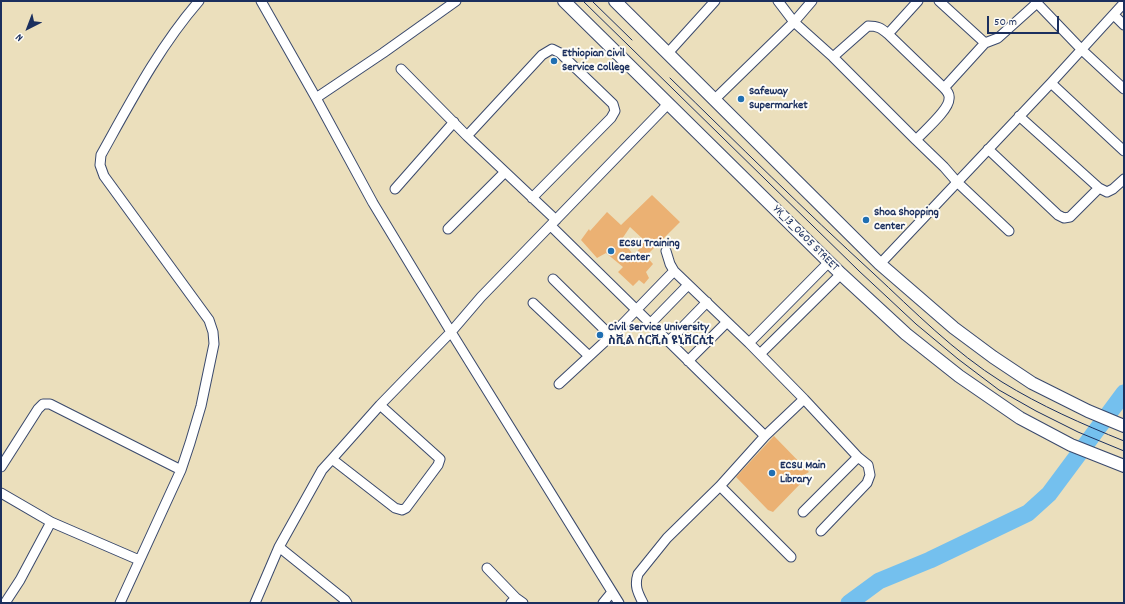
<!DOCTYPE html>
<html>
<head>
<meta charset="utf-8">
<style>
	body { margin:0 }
	#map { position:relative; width:1125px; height:604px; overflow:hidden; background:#ebdfbc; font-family:Dekko,sans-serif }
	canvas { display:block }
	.frame { position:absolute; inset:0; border:2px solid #1b2f5e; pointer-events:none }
	.north { position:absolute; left:8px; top:8px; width:40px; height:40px; -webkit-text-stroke:3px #fdfcf7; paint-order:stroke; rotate:222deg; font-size:11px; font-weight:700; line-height:16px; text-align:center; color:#1b2f5e }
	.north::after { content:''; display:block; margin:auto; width:14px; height:18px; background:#1b2f5e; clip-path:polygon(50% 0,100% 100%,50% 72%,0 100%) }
	.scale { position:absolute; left:987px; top:16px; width:72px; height:18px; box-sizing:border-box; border:2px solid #1b2f5e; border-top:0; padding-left:5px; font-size:12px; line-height:14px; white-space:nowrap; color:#1b2f5e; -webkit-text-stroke:3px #fdfcf7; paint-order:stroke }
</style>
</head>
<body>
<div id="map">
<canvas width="1125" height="604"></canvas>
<div class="frame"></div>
<div class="north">N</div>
<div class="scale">50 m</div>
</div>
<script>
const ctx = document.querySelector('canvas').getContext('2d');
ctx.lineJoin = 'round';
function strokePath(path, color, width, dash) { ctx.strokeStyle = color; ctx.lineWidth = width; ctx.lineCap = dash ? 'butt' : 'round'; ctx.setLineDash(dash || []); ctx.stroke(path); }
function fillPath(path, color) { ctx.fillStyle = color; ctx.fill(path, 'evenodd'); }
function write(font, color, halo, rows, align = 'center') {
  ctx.font = font + ' Dekko,"Noto Sans Ethiopic",sans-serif'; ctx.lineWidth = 4; ctx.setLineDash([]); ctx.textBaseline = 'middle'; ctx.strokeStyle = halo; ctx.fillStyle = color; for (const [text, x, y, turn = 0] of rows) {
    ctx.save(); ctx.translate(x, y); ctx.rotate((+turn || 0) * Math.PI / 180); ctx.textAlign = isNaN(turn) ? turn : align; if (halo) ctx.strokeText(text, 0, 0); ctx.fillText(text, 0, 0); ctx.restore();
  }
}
strokePath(new Path2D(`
	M849,603L879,581L930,560L1028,513L1049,494L1124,393`), '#74c0ee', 17);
fillPath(new Path2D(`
	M652,195L680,222L646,256L653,264L646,272L649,278L644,284L639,280L633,286L618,272L623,267L606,253L597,258L581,240L589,229L590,231L607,212L621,225ZM630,227L645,241L634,256L622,239Z
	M774,436L809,472L804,475L803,481L773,512L768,510L736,477Z`), '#ebb173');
const minor = new Path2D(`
	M261,1L316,98L373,203L451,332L619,603
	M812,1L794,22L833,57
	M939,1L985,43
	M1035,1L1082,50L1124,89
	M1114,15L1124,25
	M888,34L944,88
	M668,53L715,1
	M401,69L467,136L556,220
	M1051,83L1124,151
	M316,98L383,53L456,1
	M715,99L794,22L778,1
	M1019,116L1099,188L1107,192L1113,189L1124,179
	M467,136L542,55L552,49L560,53L613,104L615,111L611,118L532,198
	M916,140L833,57L868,26C878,26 881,28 888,34L918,1
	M988,149L1058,215L1064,218L1070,217L1099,188
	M395,189L454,122
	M551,226L765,436
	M448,229L505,172
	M1009,231L957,182L944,167L916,140C924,131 949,110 949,99C950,94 947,91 944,88L985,43L998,38L1037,3
	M666,251L670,264L674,271L749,343L804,399L858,457L868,465L870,475L867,483L821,531
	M880,264L1051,83L1124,3
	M553,279L611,336
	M533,303L589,356
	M651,323L688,285
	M669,341L707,302
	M749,343L829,262
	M760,354L841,274
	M688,361L727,322
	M559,384L611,336L674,271
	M332,459L395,508L402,510L406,508L438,465L440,459L380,405
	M1,467L38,409L43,404H50L181,470
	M720,486L765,436L804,399
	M1,493L51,522L139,560
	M803,512L858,457
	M279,547L345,600L347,603
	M487,568L516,598
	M5,603L20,580L51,522
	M120,603L181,470L190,443L201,406L214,344L213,332L209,320L104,176L100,165L101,155C130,103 159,47 199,1
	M255,603L279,547L322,470L332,459L380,405L451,332L481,297L668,104
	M511,603L516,598L523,603
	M603,603L612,592
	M643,603C638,593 634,586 638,574L667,538L720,486L791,557`);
const major = new Path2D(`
	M564,1L841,274L906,334L959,376L1020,418L1071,445L1124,466
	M615,1L880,264L954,328L993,357L1032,383L1088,411L1124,426`);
strokePath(minor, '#3a496c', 11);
strokePath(major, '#3a496c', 14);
strokePath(minor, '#fff', 9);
strokePath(major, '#fff', 12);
strokePath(new Path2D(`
	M583,1L859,271L916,324L958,359L999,390L1036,411L1078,432L1124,451
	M592,1L632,40
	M670,78C738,144 804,210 873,273C914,311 954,352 1002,382C1041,406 1082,424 1124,441`), '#1b2f5e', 1);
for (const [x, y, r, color] of [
	[554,61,4,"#1f6fb2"],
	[741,99,4,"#1f6fb2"],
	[866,220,4,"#1f6fb2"],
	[611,251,4,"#1f6fb2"],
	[600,335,4,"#1f6fb2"],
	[772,473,4,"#1f6fb2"]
]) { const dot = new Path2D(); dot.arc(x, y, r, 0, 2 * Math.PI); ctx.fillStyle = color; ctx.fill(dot); strokePath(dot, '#fdfcf7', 1.5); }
write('bold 12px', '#1b2f5e', '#fdfcf7', [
	["Ethiopian Civil",562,54],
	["Service College",562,68],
	["Safeway",749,92],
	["Supermarket",749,106],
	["Shoa Shopping",874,213],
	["Center",874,227],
	["ECSU Training",619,244],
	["Center",619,258],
	["Civil Service University",608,328],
	["ስቪል ሰርቪስ ዩኒቨርሲቲ",608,342],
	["ECSU Main",780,466],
	["Library",780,480]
], 'left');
write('12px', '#1b2f5e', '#fdfcf7', [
	["YK_13_0605 STREET",805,239,45]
]);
</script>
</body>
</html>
